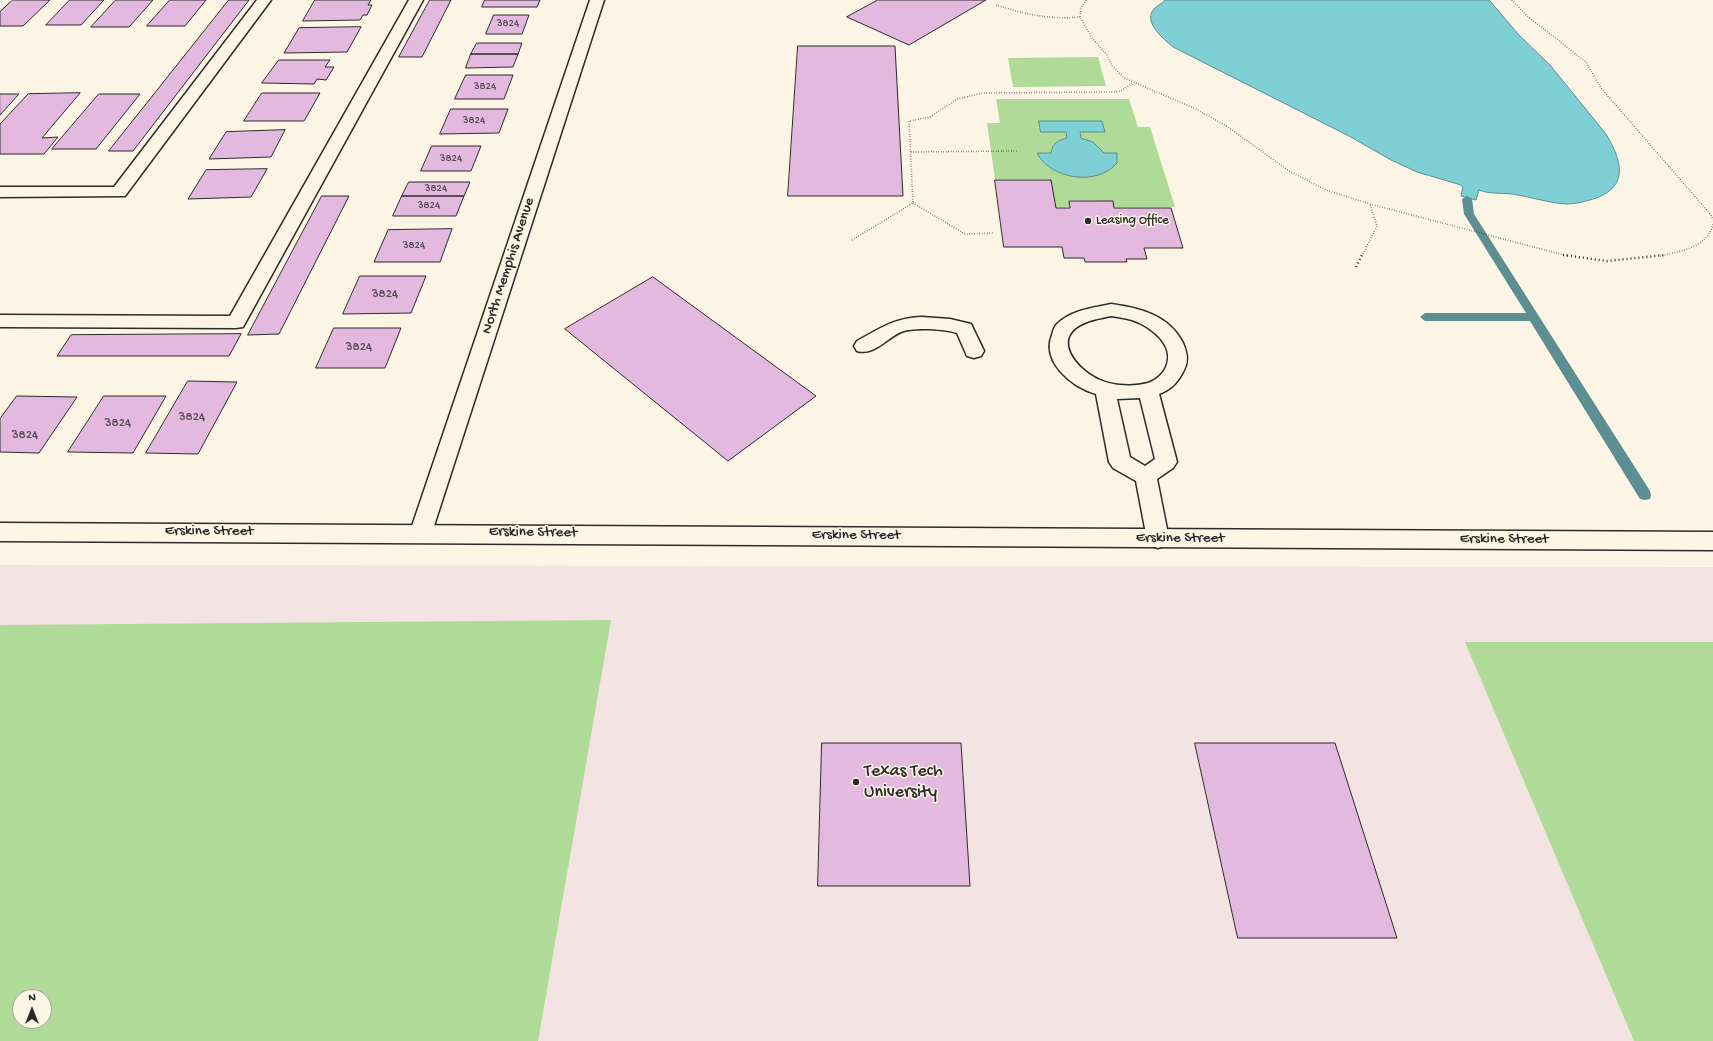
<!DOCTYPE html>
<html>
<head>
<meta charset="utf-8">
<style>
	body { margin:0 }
	#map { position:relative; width:1713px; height:1041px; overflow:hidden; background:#fcf5e5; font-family:"Gochi Hand",sans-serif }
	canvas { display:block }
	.north { position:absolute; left:12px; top:989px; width:40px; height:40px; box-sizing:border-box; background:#fcf5e5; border:1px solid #a8a49b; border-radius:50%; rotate:0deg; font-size:11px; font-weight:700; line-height:16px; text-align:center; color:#2b2b2b }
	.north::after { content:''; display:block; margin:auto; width:14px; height:18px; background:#2b2b2b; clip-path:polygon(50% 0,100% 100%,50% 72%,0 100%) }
</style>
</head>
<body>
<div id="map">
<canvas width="1713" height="1041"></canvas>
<div class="north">N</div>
</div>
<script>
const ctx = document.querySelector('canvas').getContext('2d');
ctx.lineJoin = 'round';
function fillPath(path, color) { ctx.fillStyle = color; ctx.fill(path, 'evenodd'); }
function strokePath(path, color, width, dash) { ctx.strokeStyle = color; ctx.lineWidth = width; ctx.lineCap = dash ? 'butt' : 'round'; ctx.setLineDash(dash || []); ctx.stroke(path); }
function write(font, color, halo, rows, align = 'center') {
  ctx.font = font + ' "Gochi Hand",sans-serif'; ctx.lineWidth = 3; ctx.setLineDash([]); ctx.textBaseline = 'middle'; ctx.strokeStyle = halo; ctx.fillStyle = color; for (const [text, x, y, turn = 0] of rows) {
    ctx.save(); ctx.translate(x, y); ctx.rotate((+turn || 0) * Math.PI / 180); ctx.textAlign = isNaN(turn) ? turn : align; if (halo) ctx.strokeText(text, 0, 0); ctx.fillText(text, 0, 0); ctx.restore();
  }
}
fillPath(new Path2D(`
	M0,565L1713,567V1041H0ZM20,997H44V1021H20Z`), '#f4e3e3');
fillPath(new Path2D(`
	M1098,57L1106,86L1013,87L1008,58Z
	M996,99H1129L1138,127H1150L1175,207H1113L1111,201L1069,200L1070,207H1055L1049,179H995L987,123H1000Z
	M611,620L538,1041H0V625ZM20,997H44V1021H20Z
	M1465,642H1713V1041H1634Z`), '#b0da97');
const water = new Path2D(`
	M1165,0H1489L1519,35L1550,65L1606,134C1621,159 1630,186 1596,198C1587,201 1576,204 1566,204C1550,203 1534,198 1518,195C1505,192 1491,195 1479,190L1476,200L1461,196L1463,187L1461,185L1417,172L1391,160L1349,136L1173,47C1164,39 1141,21 1155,8C1158,5 1162,4 1165,0Z
	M1039,121H1102L1105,132H1080L1081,138L1093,142L1104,153H1117V163C1098,186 1051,180 1037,153H1051C1052,143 1059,140 1067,138L1066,132H1041Z`);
fillPath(water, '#7fd0d5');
strokePath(water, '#5d8e91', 1);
fillPath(new Path2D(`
	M1467,196L1472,199L1474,214L1650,491L1651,495L1650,499L1645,500L1640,499L1530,321H1425L1420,317L1425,313H1526L1464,214L1462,199Z`), '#5d8e91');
const building = new Path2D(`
	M13,0H50L23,26H0V12Z
	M70,0H104L81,25H46Z
	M116,0H153L129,27H91Z
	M170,0H206L185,26H147Z
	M229,0H249L133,151H109Z
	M315,0H371L368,5H372L367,15H363L360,20L303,21Z
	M430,0H451L422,57H399Z
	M485,0H540L537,7H482Z
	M878,0H986L909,45L847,17Z
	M494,15H529L522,34H486Z
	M361,27L347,52L284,53L299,28Z
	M477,43H522L518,54H471Z
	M798,46H895L903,196H788Z
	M471,54H518L513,67L466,68Z
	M279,60H330L325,67H334L326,80L317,79L314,84L262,83Z
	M466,75H513L504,99H455Z
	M80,93L42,138L58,137L44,154H0V124L28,94Z
	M262,93H320L304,121H244Z
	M0,94H19L0,115Z
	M99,94H140L96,149H52Z
	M451,109H508L499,133L440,134Z
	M285,130L271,157L209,159L226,132Z
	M432,146H481L471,171H421Z
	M267,169L251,197L188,199L206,170Z
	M995,180H1051L1056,208H1070L1069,201H1113L1114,208H1171L1183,248H1144L1147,259H1126L1127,262H1085L1084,258H1064L1062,247H1004Z
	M409,182H470L464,196H402Z
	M322,196H349L279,334L248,335Z
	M402,196H464L456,216H393Z
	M452,229L440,262H374L388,230Z
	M360,276H426L411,313L343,314Z
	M653,277L816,396L728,461L565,329Z
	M334,328H401L385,368H316Z
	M241,334L229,356H57L71,335Z
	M188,381L237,382L198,454L146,453Z
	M17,396L77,397L39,453L0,452V419Z
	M104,396H166L133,453L68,452Z
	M822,743H961L970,886H818Z
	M1195,743H1335L1397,938H1238Z`);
fillPath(building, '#e3b9df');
strokePath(building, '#2b2b2b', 1);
const service = new Path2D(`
	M257,0H271L125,196L0,197V187H114Z
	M409,0H423L243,327L236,328L0,327V315L230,316Z
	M1111,304C1140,308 1169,315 1183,343C1187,352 1189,361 1184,370C1179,381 1171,390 1159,394L1177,462L1173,468L1157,479L1169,539L1166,545L1158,548L1150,545L1147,539L1136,481L1113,468L1109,462L1096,394C1072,387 1041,362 1052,335C1053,331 1054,327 1057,324C1072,310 1092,308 1111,304ZM1111,316C1118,317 1125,318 1132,320C1150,326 1176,345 1166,367C1164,373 1155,381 1148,383C1134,387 1113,386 1100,380C1075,369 1049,336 1087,322C1094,319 1103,318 1111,316ZM1140,398L1155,459L1145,466L1130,457L1117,399Z
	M922,317L950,319L971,324L984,351L981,356L974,358L967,356L957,333C944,329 914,327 901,332C887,338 874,356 857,351L854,346L857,341C881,328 894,318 922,317Z`);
const tertiary = new Path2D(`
	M590,0H604L432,532L429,538L421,541L413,538L410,532Z`);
const secondary = new Path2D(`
	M0,523L1713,532V550L0,541Z`);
strokePath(service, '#2b2b2b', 3);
strokePath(tertiary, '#2b2b2b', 3);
strokePath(secondary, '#2b2b2b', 3);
strokePath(new Path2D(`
	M1086,0L1081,8L1080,17L1092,38L1107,55L1112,66L1124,78L1196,109L1228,127L1289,171L1326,190L1370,204L1568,256
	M1512,0L1527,16L1586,62L1601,88L1711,215L1713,220
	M996,5C1024,14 1051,20 1080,17
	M911,152L1017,151
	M913,203L965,234L993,233
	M852,240L913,203L909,121L930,117L957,99L983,93L1112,92L1121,91L1133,83
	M1362,256L1377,226L1370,204
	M1660,256C1678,252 1709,247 1713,224`), '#2b2b2b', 1.5, [0.5, 2]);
strokePath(new Path2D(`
	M1563,255L1607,261L1665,255
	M1356,267L1362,255`), '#2b2b2b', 2.5, [1, 3]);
fillPath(service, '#fcf5e5');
fillPath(tertiary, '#fcf5e5');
fillPath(secondary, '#fcf5e5');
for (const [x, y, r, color] of [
	[1088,221,4,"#2b2b2b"],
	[856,782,4,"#2b2b2b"]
]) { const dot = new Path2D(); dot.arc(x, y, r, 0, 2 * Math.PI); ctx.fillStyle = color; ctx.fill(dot); strokePath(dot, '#fcf5e5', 1.5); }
write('11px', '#594e58', null, [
	["3824",508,24],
	["3824",485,87],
	["3824",474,121],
	["3824",451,159],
	["3824",436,189],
	["3824",429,206],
	["3824",414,246]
]);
write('13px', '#2b2b2b', '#fcf5e5', [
	["Leasing Office",1096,221]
], 'left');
write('13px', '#594e58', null, [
	["3824",385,295],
	["3824",359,348],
	["3824",192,418],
	["3824",118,424],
	["3824",25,436]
]);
write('15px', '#2b2b2b', '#fcf5e5', [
	["North Memphis Avenue",509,266,-72],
	["Erskine Street",209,532],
	["Erskine Street",533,533,1],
	["Erskine Street",856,536],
	["Erskine Street",1180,539],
	["Erskine Street",1504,540]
]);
write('18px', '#2b2b2b', '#fcf5e5', [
	["Texas Tech",864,772],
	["University",864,793]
], 'left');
</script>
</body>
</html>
